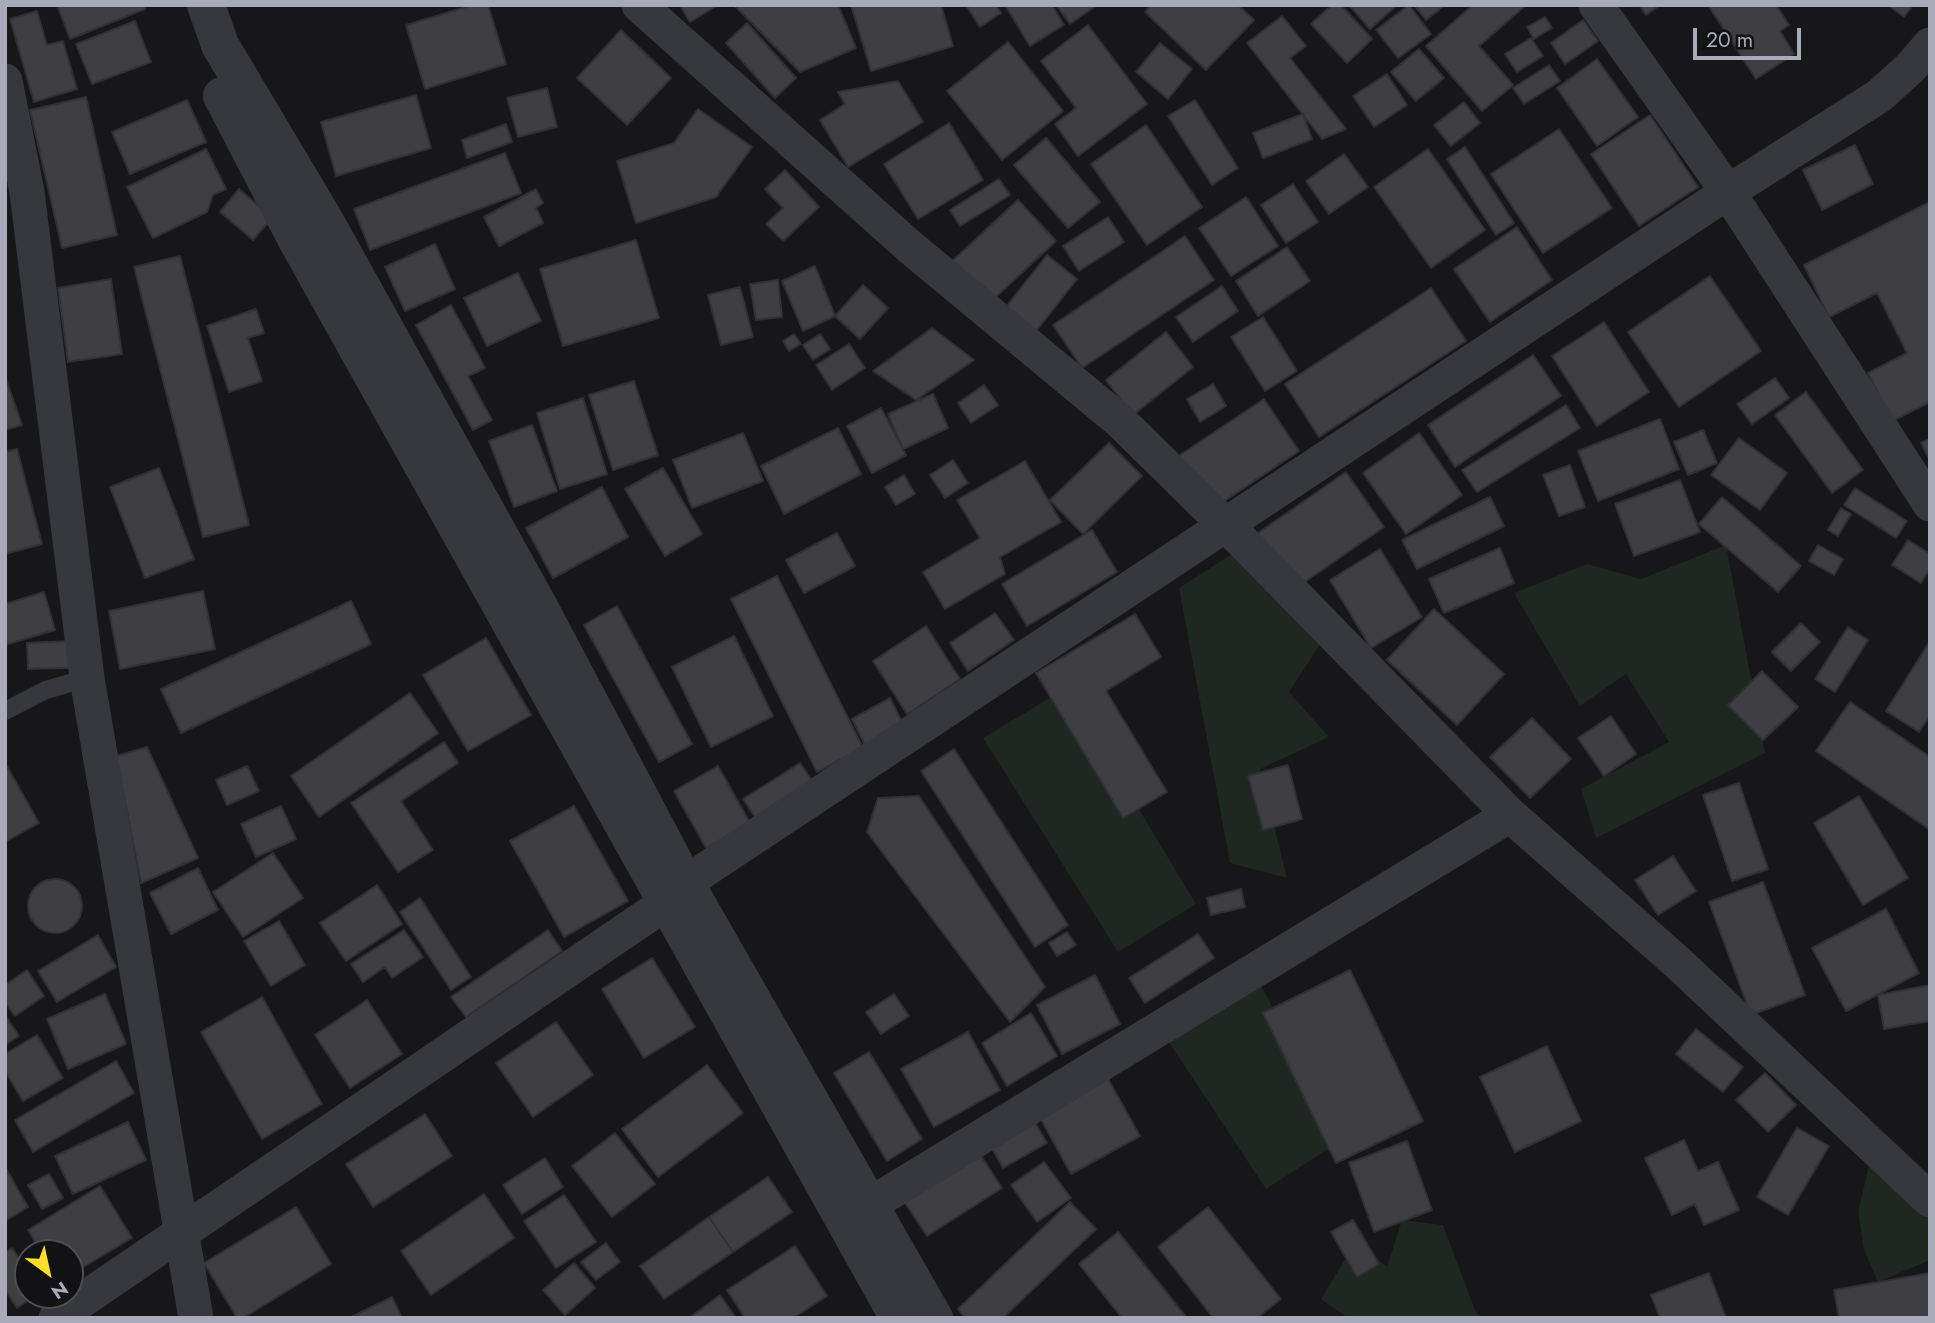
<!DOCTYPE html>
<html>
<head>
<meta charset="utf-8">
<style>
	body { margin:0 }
	#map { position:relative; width:1935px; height:1323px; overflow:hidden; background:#171618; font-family:Jost,sans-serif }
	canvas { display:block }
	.frame { position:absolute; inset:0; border:7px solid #a7aab9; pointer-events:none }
	.north { position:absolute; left:14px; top:1239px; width:70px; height:70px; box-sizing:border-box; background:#121113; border:2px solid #4e4e55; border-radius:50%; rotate:147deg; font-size:19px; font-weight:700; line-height:28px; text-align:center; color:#a7aab9 }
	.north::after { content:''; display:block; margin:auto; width:24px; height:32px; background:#ffdd28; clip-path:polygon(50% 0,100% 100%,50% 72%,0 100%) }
	.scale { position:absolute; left:1693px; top:28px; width:108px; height:32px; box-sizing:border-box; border:4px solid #a7aab9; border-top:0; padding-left:9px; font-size:21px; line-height:24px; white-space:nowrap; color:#a7aab9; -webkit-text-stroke:5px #121113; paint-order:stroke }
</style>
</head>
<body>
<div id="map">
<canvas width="1935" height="1323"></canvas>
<div class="frame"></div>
<div class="north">N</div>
<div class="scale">20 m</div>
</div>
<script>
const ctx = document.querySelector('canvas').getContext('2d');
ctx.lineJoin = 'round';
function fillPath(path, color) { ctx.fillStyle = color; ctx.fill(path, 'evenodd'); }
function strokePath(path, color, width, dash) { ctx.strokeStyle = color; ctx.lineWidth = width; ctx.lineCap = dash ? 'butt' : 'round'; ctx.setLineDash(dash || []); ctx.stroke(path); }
fillPath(new Path2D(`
	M1246,545L1329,631L1289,692L1329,737L1260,769L1287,878L1230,863L1179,588Z
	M1726,545L1765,753L1596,838L1581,789L1669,742L1626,674L1580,706L1514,593L1587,564L1641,579Z
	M1066,688L1196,904L1118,952L983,738Z
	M1259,982L1342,1140L1266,1189L1166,1038Z
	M1871,1158L1930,1208V1260L1878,1282L1864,1250L1858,1211Z
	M1402,1220L1443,1225L1475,1310L1482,1318H1348L1321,1299L1356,1241L1387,1267Z`), '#1e2720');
const building = new Path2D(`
	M57,5H144L145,9L70,39Z
	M473,5H488L506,64L425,89L406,25Z
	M680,5H718L690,22Z
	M734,5H838L856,48L800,72Z
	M851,5H941L953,46L871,71Z
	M966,5H996L1001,13L980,27Z
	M1005,5H1052L1064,25L1030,46Z
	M1056,5H1097L1070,24Z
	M1151,5H1238L1254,20L1206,70L1145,12Z
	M1332,5H1341L1372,39L1347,63L1311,24Z
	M1349,5H1397L1370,29Z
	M1409,5L1431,34L1398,58L1376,30Z
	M1414,5H1445L1426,20Z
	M1473,5H1526L1479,46L1513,85L1482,111L1426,46Z
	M1639,5H1660L1646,15Z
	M1708,5H1776L1789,25L1780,31L1794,54L1756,79Z
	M1888,5H1913L1904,17Z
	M37,11L47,45L63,41L77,89L34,102L10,19Z
	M1282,16L1306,46L1290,58L1346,129L1322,139L1247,43Z
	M1545,17L1552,28L1534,39L1527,27Z
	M1583,20L1598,41L1565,64L1551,43Z
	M135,21L151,62L92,84L76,44Z
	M747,23L796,78L775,98L726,43Z
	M1088,25L1147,104L1078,156L1055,124L1076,108L1041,61Z
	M621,30L671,78L627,125L577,78Z
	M1531,38L1543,56L1517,72L1505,54Z
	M1008,42L1063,111L1002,160L947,91Z
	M1160,43L1192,69L1168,99L1136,72Z
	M1419,49L1444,78L1416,101L1391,72Z
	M1597,59L1638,117L1597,146L1557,88Z
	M1549,65L1560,81L1524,104L1513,88Z
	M1387,74L1407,105L1374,127L1353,96Z
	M898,81L923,122L848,167L820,120L845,104L838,92Z
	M547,88L557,127L518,137L507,98Z
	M416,95L431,148L336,176L321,122Z
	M86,97L117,235L62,248L30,110Z
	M187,100L206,142L130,174L112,132Z
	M1195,100L1238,168L1212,185L1168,116Z
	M1464,102L1480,123L1451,146L1434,125Z
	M698,109L752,147L716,197L636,223L617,161L674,143Z
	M1303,114L1312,139L1263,158L1253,133Z
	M1650,115L1698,187L1639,226L1591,154Z
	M949,123L983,180L918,219L884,164Z
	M506,124L512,142L467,158L462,140Z
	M1146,125L1202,207L1147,245L1091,164Z
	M1559,129L1612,208L1543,253L1491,174Z
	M1046,138L1100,202L1068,228L1014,165Z
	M1855,145L1873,184L1822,210L1803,170Z
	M1465,147L1514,223L1496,235L1447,159Z
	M206,149L226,189L213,195L207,212L153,238L127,187Z
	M1428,149L1485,230L1431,268L1374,187Z
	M505,153L521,193L370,250L354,209Z
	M1344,154L1368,187L1329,214L1306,181Z
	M785,170L819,207L783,241L766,224L783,208L765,189Z
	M999,179L1010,195L960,226L950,210Z
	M1293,184L1318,222L1286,243L1261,205Z
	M239,189L272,218L253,240L220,212Z
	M536,189L543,203L536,208L543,223L499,246L484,217Z
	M1246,197L1278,246L1231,276L1199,228Z
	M1018,200L1056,241L987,305L949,264Z
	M1928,203L1930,207V402L1892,421L1868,373L1907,353L1877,293L1829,317L1804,265Z
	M1108,217L1124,242L1079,271L1063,246Z
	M1517,227L1552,280L1490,322L1454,269Z
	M1185,236L1214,280L1082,368L1053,325Z
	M636,240L659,318L563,346L540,269Z
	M435,244L455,289L405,311L385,267Z
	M1287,247L1310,281L1258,316L1236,281Z
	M1047,255L1077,279L1036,331L1006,307Z
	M180,256L249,525L203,537L134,267Z
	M815,266L835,316L803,331L782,281Z
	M518,273L541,321L487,346L464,298Z
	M1710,276L1761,351L1679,407L1628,332Z
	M111,279L122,354L68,362L58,288Z
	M778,280L782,317L756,320L750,284Z
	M863,285L888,308L860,339L835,316Z
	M1222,286L1238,311L1193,342L1176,317Z
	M740,287L753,337L721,345L708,295Z
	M1431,288L1466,341L1319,437L1285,384Z
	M451,305L485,368L468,376L492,420L473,430L416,325Z
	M256,309L264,333L248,338L262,381L229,392L207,326Z
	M1263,317L1297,371L1265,391L1231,337Z
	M1604,322L1649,392L1597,426L1552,356Z
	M932,328L974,360L916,400L873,371Z
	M1166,332L1193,367L1133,415L1106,380Z
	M794,334L801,344L789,351L783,341Z
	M820,334L830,349L813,360L803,345Z
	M849,344L865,368L832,390L816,365Z
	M1533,355L1561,396L1455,467L1428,425Z
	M5,376L22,425L5,430Z
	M1775,378L1789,398L1752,424L1737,404Z
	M634,381L658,455L613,470L589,395Z
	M1213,384L1226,406L1200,422L1187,399Z
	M984,385L998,405L971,423L958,403Z
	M1806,392L1863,470L1832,493L1775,415Z
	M933,394L948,428L903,449L888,414Z
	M583,398L607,474L560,489L537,413Z
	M1264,399L1299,451L1217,506L1174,459Z
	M1566,405L1580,428L1477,492L1462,470Z
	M881,408L906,455L872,473L847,426Z
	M1660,419L1679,469L1598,501L1578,451Z
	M532,425L557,491L514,507L489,441Z
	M838,428L861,474L784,514L761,466Z
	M1703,430L1717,463L1688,475L1674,442Z
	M743,433L763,481L692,508L673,460Z
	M1419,433L1462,495L1406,534L1363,473Z
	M1739,438L1787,473L1760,510L1711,475Z
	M1930,438V461L1921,443Z
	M1109,443L1142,476L1083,534L1050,500Z
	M17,449L42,544L5,554V452Z
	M953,460L968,483L945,498L930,475Z
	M1025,461L1061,522L1000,557L1005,574L945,609L923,572L980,538L957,500Z
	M1570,465L1585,507L1559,516L1543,475Z
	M159,468L194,559L145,578L110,487Z
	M663,468L702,534L665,556L625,489Z
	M1346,472L1384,527L1296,588L1258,533Z
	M904,475L915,494L896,505L885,487Z
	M1680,480L1700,532L1634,556L1615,504Z
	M602,487L628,537L553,578L526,528Z
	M1855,488L1907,521L1896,538L1844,505Z
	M1490,497L1504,526L1417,569L1402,540Z
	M1722,497L1801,566L1778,592L1699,524Z
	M1841,508L1851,514L1838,536L1828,530Z
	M1092,530L1117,572L1027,626L1002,584Z
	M837,533L855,566L804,593L786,560Z
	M1908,540L1930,554V568L1921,583L1892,565Z
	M1818,545L1843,559L1834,575L1809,561Z
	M1500,548L1514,583L1444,613L1429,579Z
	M1380,549L1422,617L1371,648L1330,580Z
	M777,576L863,748L817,772L731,599Z
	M203,591L215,649L120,669L109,611Z
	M44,592L55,630L5,645V604Z
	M351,601L371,644L181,733L161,689Z
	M617,606L692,744L659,762L584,625Z
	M1434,609L1504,674L1457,725L1387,660Z
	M995,613L1014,640L968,671L950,643Z
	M1135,614L1161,657L1106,691L1167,792L1123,818L1036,673Z
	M1801,623L1820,642L1791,671L1772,652Z
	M926,626L960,679L907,714L873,661Z
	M1848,627L1868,640L1835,692L1815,679Z
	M734,636L773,716L711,747L672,667Z
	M486,638L531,715L468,751L423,675Z
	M70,641L71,668L28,669L27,643Z
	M1930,641V715L1919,732L1886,711Z
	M1762,671L1798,707L1763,740L1728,705Z
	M410,693L438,733L319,817L291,776Z
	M890,698L904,726L866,747L852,719Z
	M1850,702L1930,757V830L1816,751Z
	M1611,716L1636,754L1604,776L1578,738Z
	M1532,718L1571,759L1530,798L1490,757Z
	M444,742L458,763L401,801L433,850L398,872L351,803Z
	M147,747L198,858L141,883L116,756Z
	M954,749L1068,925L1035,947L921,771Z
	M5,763L39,823L5,842Z
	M800,763L813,782L757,820L743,799Z
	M1288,765L1302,819L1263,830L1248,776Z
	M247,766L259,791L227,805L216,780Z
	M718,766L750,823L706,848L674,791Z
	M1739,783L1768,869L1732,881L1703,795Z
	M919,796L1045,987L1010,1022L867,832L878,798Z
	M1859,796L1908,878L1863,905L1814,823Z
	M281,806L296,839L256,857L241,824Z
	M574,806L628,901L564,937L510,841Z
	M273,853L303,898L243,937L213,892Z
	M1673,856L1696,891L1658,915L1635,880Z
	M198,868L218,910L171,934L150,893Z
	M28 906a27 27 0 1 1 54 0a27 27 0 1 1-54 0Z
	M1763,882L1805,995L1751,1015L1709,902Z
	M377,885L402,924L346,961L320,923Z
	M1241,889L1245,907L1211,915L1207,898Z
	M420,898L471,977L451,990L400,912Z
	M1886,909L1919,973L1846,1011L1812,948Z
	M279,921L305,965L271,986L244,941Z
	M404,930L423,957L392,978L385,967L363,982L351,964Z
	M548,930L562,951L466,1017L451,997Z
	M1067,932L1076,945L1057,956L1049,943Z
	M1198,934L1214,958L1145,1003L1129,978Z
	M98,935L116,967L57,1002L38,971Z
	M652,958L695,1027L644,1058L602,989Z
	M27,970L44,996L15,1016L5,1002V985Z
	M1350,970L1423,1121L1336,1163L1263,1013Z
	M1095,975L1120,1024L1062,1054L1037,1005Z
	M1930,985V1021L1884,1029L1878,995Z
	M105,994L126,1044L68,1069L47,1019Z
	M894,994L909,1016L881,1034L866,1012Z
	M262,997L322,1104L262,1139L201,1032Z
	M367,1000L402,1054L350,1088L315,1035Z
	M1031,1013L1057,1056L1007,1086L982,1043Z
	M5,1015L19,1036L5,1045Z
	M556,1022L593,1075L533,1117L496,1063Z
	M1696,1029L1743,1067L1723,1092L1676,1054Z
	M968,1032L1000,1090L934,1127L901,1069Z
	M37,1035L63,1078L23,1101L5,1071V1054Z
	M1547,1046L1581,1121L1515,1152L1480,1077Z
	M869,1052L922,1139L887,1161L834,1073Z
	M116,1061L134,1093L33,1152L15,1120Z
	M707,1065L743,1113L658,1177L622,1129Z
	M1765,1073L1796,1105L1768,1132L1736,1100Z
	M1107,1077L1140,1136L1071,1174L1038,1114Z
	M425,1114L452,1156L373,1207L346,1164Z
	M1031,1116L1047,1143L1003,1168L988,1141Z
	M128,1122L146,1160L73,1194L55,1156Z
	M1797,1128L1829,1146L1788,1215L1757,1197Z
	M615,1133L655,1184L612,1217L572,1166Z
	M1684,1140L1698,1171L1718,1162L1739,1210L1704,1225L1695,1204L1672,1215L1645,1158Z
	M1407,1141L1432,1210L1374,1232L1349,1163Z
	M978,1151L1002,1188L927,1236L903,1200Z
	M545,1158L563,1187L522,1214L503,1185Z
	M1044,1162L1071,1198L1037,1222L1011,1185Z
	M5,1167L28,1207L5,1221Z
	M49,1174L63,1198L42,1209L28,1185Z
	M768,1177L792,1212L733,1252L709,1217Z
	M100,1186L132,1238L70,1275V1253H42L28,1230Z
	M484,1194L514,1238L431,1295L401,1251Z
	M564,1195L596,1242L556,1268L524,1221Z
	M1070,1202L1096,1229L1003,1318H965L958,1309Z
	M296,1207L331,1264L243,1318H237L204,1263Z
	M1208,1207L1281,1299L1257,1318H1213L1158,1247Z
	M709,1217L733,1252L664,1299L640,1266Z
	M1353,1220L1379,1264L1357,1277L1331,1232Z
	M1118,1232L1187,1318H1122L1079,1264Z
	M606,1243L620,1262L596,1280L581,1262Z
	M795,1246L827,1296L793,1318H745L727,1290Z
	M12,1248L28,1272V1295H36L17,1308L5,1290V1252Z
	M574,1263L595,1288L565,1315L543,1290Z
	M1709,1273L1726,1318H1660L1651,1295Z
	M1930,1273V1318H1839L1834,1290Z
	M720,1295L736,1318H689Z
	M392,1297L402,1318H349Z`);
fillPath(building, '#3e3e43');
strokePath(building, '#313035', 2);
strokePath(new Path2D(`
	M5,711L46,690L87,678`), '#37373e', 18);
strokePath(new Path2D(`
	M639,5L910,247L1121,422L1246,545L1510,815L1677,962L1930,1200
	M1596,5L1728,192L1930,504
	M5,81L27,192L87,678L196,1318
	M685,883L1728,192L1879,96L1910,68L1930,45
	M871,1204L1510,815
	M56,1318L666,903`), '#37373e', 35);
strokePath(new Path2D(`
	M206,5L220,45L326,223L539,607L685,883L934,1318
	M222,96L297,240L899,1318`), '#37373e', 38);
</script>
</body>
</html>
